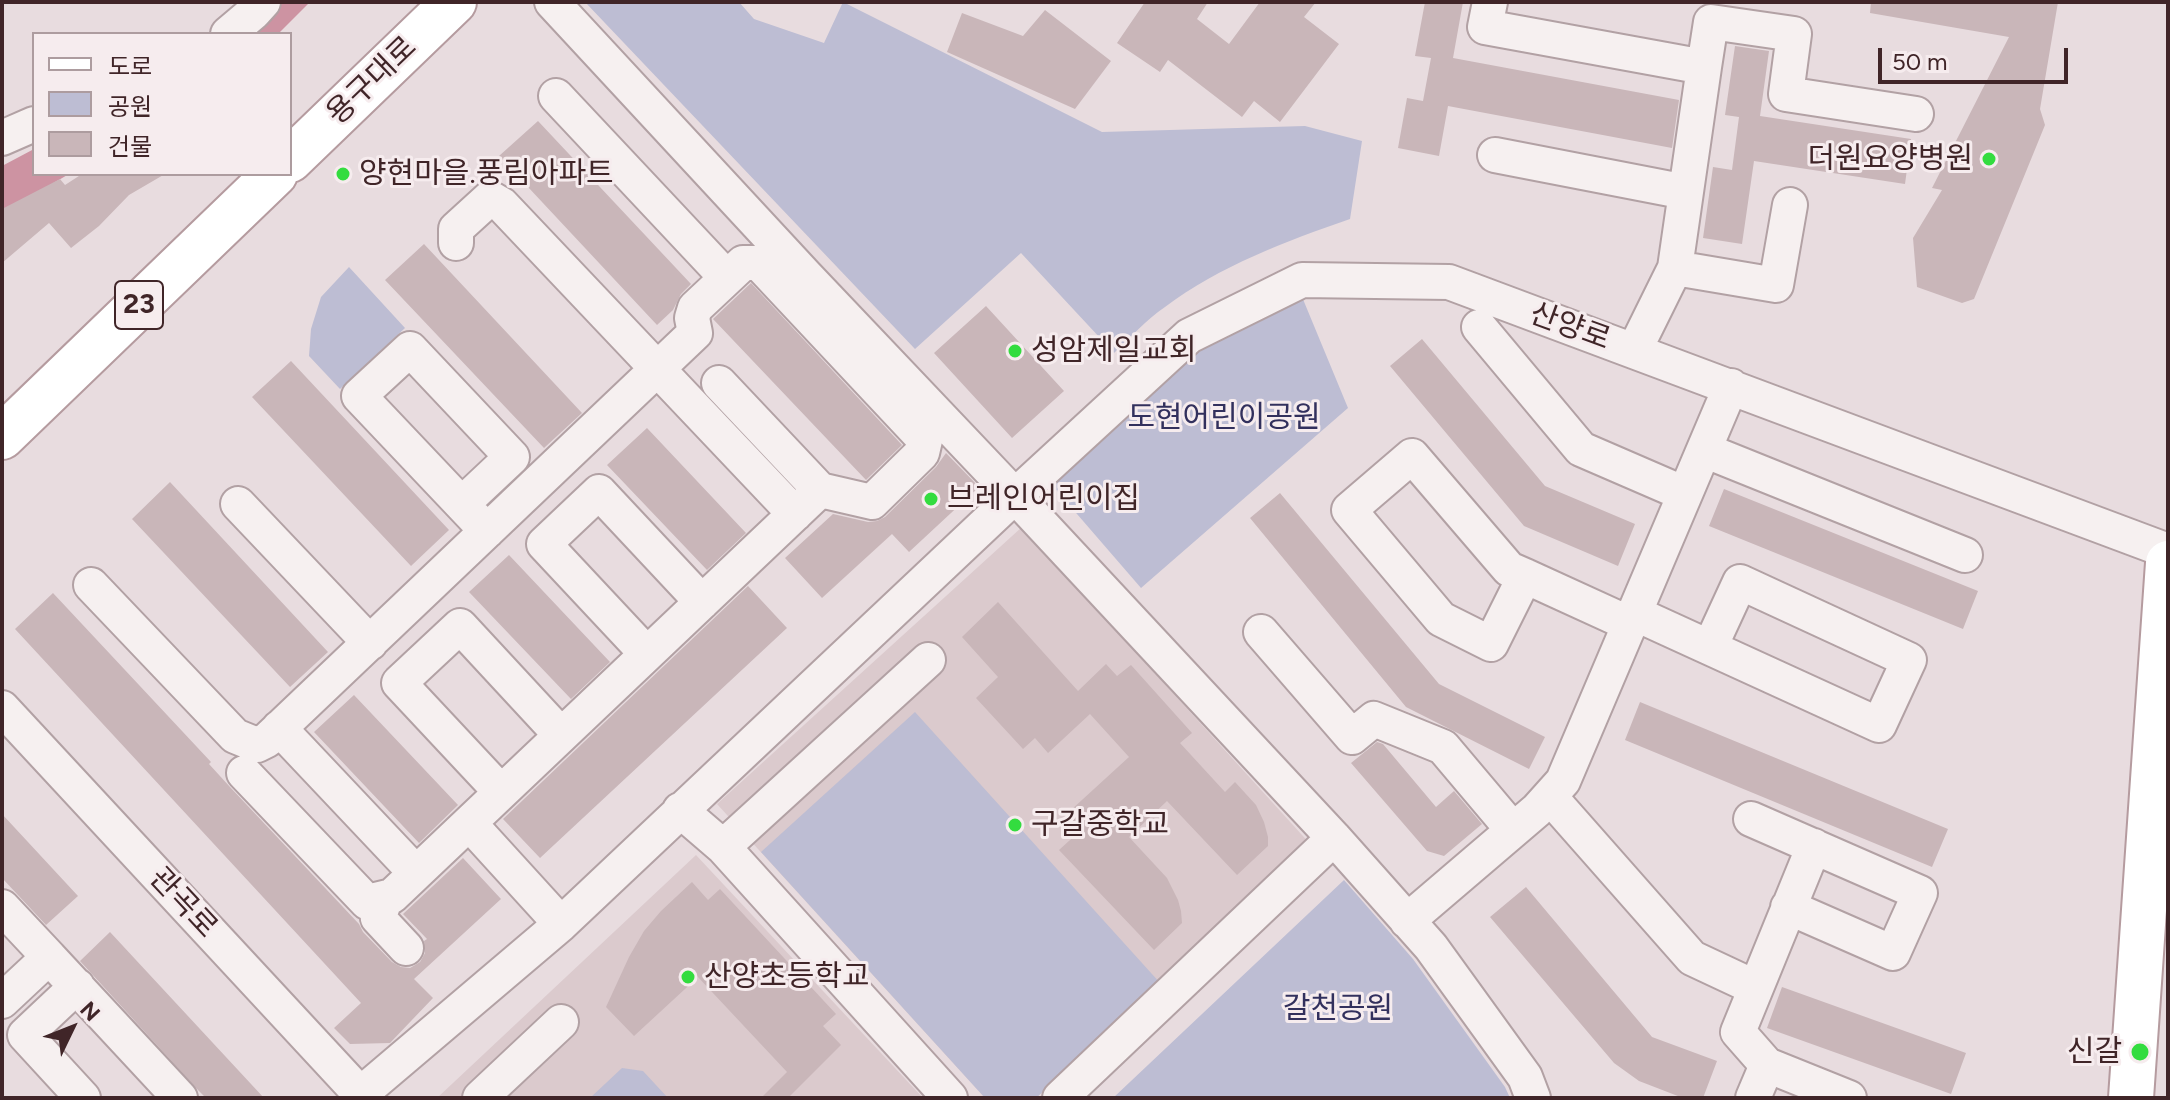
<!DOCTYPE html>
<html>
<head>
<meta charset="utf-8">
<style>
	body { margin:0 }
	#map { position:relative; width:2170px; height:1100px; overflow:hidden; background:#e8dcdf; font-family:Figtree,"Noto Sans KR",sans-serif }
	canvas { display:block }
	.frame { position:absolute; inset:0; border:4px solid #402528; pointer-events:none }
	.legend { position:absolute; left:32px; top:32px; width:260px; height:144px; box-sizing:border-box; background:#f6ecee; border:2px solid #ad9c9f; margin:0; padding:10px 14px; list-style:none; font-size:24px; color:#402528 }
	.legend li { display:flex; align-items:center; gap:16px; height:40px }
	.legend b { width:40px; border:2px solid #ad9c9f }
	.north { position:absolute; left:32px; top:988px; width:80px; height:80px; -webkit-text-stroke:6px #f6ecee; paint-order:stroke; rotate:47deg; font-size:22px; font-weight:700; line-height:32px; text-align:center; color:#402528 }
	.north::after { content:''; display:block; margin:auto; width:28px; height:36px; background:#402528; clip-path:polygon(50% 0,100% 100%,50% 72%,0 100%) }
	.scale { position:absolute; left:1878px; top:48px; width:190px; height:36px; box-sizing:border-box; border:4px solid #402528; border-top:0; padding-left:10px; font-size:24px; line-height:28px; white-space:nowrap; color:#402528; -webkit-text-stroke:6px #f6ecee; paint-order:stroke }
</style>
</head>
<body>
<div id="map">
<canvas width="2170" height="1100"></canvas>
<div class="frame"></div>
<ul class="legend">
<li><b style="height:10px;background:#fff"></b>도로</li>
<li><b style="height:22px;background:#bdbdd3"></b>공원</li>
<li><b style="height:22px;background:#c9b6b9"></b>건물</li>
</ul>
<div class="north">N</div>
<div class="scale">50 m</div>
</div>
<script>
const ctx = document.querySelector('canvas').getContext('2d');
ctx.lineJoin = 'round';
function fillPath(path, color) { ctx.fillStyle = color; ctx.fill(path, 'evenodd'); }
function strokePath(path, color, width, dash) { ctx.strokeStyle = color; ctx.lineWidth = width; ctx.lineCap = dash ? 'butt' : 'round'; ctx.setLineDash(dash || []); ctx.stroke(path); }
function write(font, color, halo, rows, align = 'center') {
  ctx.font = font + ' Figtree,"Noto Sans KR",sans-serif'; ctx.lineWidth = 6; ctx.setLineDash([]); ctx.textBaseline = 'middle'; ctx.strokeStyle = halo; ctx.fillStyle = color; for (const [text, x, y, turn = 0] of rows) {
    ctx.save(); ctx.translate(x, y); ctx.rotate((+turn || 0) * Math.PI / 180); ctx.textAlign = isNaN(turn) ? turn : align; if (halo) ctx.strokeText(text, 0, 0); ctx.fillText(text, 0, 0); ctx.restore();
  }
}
fillPath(new Path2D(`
	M1022,527L1312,846L1036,1098H985L717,804Z
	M696,855L923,1098H437Z`), '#dbcacd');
fillPath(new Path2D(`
	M585,2H739L754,19L824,43L843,2L1102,132L1305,126L1362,141L1350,219C1286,241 1220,266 1165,307C1146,320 1130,338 1114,353L1021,253L915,349Z
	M349,267L405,328L340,389L309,356L311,329L321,297Z
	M1300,292L1348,408L1141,588L1045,477L1197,342Z
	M915,712L1161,984L1036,1098H985L761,852Z
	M1344,880L1413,959L1505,1087L1510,1098H1113Z
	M622,1068L643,1071L668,1098H590Z`), '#bdbdd3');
fillPath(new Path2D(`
	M270,2H310L278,34H244Z
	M34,149V174H69L2,213V166Z`), '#cd93a2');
fillPath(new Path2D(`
	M1145,2H1208L1197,19L1229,44L1260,2H1316L1304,17L1339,44L1280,122L1254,101L1242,117L1168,60L1160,72L1117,43Z
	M1425,2H1463L1453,58L1679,100L1672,148L1448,106L1439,156L1398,148L1407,98L1423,101L1431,58L1415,56Z
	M1871,2H2058L2040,109L2045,125L1974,299L1962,303L1917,287L1913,238L1942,190L1932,188L2009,37L1870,13Z
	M1045,10L1111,61L1075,109L947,52L962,13L1023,36Z
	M1735,46L1769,51L1760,116L1911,139L1905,184L1754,161L1742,244L1703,238L1713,167L1732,170L1739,117L1725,115Z
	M538,121L691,284L681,294L673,310L657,325L499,156Z
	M82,174H165L129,195L99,226L71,248L49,223L2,263V209L60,179L65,185Z
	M424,244L582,413L544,448L385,280Z
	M751,283L902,445L866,480L713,319Z
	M986,306L1064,391L1012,438L934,353Z
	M1422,339L1545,486L1635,524L1618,566L1524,526L1390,366Z
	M291,361L449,530L411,566L252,397Z
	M647,428L746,533L707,570L607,465Z
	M946,453L979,487L909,552L892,534L822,598L785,558L833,514L868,522L877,521L885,517L936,467Z
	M170,482L328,652L290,687L132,519Z
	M1724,489L1978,591L1963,629L1709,526Z
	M1280,493L1439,684L1545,737L1529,769L1406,707L1250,518Z
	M509,555L610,662L571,699L469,592Z
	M748,586L787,628L540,858L503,819Z
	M53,593L211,762L209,764L230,787L359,924L363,932L392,962L401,967L410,968L420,962L425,953L424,941L427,939L403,914L463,858L501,899L414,979L433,998L390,1043L350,1044L334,1028L361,1003L15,629Z
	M998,602L1078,691L1106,664L1117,676L1131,665L1192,733L1180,743L1225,792L1235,782L1256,805L1264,822L1268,837V846L1237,875L1167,801L1129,837L1167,878L1178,900L1181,911L1182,923L1154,950L1059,850L1080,831L1071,822L1077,817L1071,810L1129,757L1090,714L1048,753L1035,738L1023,749L976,698L998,677L962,637Z
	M354,695L458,805L419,843L314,732Z
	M1640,702L1948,829L1932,867L1625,740Z
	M1377,742L1383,744L1436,807L1454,791L1482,824L1444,856L1427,851L1351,763Z
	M2,814L78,896L46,925L2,878Z
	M692,882L708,900L720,889L836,1014L823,1026L841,1045L788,1098H761L787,1072L698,977L634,1036L606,1007L629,957L644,931L661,911Z
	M1526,887L1652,1037L1717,1061L1703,1098H1683L1639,1081L1614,1063L1490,917Z
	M110,932L264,1098H206L197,1089L80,961Z
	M1782,987L1966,1053L1951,1094L1767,1028Z`), '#c9b6b9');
const minor = new Path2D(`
	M552,2L806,276L1015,496L1189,336L1302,280L1449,282L2168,551
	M1490,2L1485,27L1704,67L1675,268L1634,351
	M228,34L254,12L263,2
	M1704,67L1711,22L1794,34L1786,94L1916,114
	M556,96L727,278
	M2,138L34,124
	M1495,155L1686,192
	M456,243V229L490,198L502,205L795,514
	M1675,268L1776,285L1790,205
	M1479,327L1581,449L1685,494
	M1704,450L1965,555
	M238,504L370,643
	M462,504L512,457L410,349L359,396L487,531
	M1525,576L1491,644L1441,619L1349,510L1412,456L1509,569L1525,576L1630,624
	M91,585L235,736L257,745L267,740L695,333L692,318L695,308L743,263H759L925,440L922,453L872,502L820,490L719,383
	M1634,613L1879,725L1909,660L1740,582L1710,647
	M1261,632L1352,737L1374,719L1443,747L1513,830
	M647,654L544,544L599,492L702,602
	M2,708L364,1098
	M279,728L416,873
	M244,773L367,902L392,896L820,490
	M501,792L399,683L460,626L561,735
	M1550,797L1692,958L1756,988
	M680,810L723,847L950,1098
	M1751,819L1920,893L1893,953L1788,907
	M469,823L561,924
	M723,847L928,660
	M386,898L378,918L406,948
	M2,907L49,957L2,1001
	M1407,921L1537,810L1563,781L1731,386
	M49,957L180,1098
	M77,986L25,1035L83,1098
	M1767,1065L1738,1032L1814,846
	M356,1098L561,924L1015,496L1334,838L1431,947L1525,1077L1533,1098
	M480,1098L561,1022
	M1060,1098L1334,838
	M1753,1098L1767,1065L1849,1098`);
const major = new Path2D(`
	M290,160L454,2
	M2,437L275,174
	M2131,1098L2168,563`);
strokePath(minor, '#b2a1a4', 38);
strokePath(major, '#b59b9f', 48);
strokePath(minor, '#f6f0f0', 34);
strokePath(major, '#fff', 44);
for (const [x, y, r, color] of [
	[1989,159,8,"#33dc3f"],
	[343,174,8,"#33dc3f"],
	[1015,351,8,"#33dc3f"],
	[931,499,8,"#33dc3f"],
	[1015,825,8,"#33dc3f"],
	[688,977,8,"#33dc3f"],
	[2140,1052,10,"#33dc3f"]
]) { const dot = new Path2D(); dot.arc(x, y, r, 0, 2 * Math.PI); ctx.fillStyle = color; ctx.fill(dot); strokePath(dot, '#f6ecee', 3); }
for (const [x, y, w] of [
	[139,305,48]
]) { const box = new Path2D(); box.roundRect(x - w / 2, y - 24, w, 48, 6); ctx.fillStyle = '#f6ecee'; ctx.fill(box); strokePath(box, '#402528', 2); }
write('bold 28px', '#402528', null, [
	["23",139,305]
]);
write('30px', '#402528', '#f6ecee', [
	["용구대로",372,81,-44],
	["산양로",1570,327,20],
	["관곡로",183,903,47]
]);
write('30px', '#402528', '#f6ecee', [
	["더원요양병원",1973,159,"right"],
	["양현마을.풍림아파트",359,174],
	["성암제일교회",1031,351],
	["브레인어린이집",947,499],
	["구갈중학교",1031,825],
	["산양초등학교",704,977],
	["신갈",2122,1052,"right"]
], 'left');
write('30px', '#32305d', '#f6ecee', [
	["도현어린이공원",1224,418],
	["갈천공원",1338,1009]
]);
</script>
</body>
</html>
